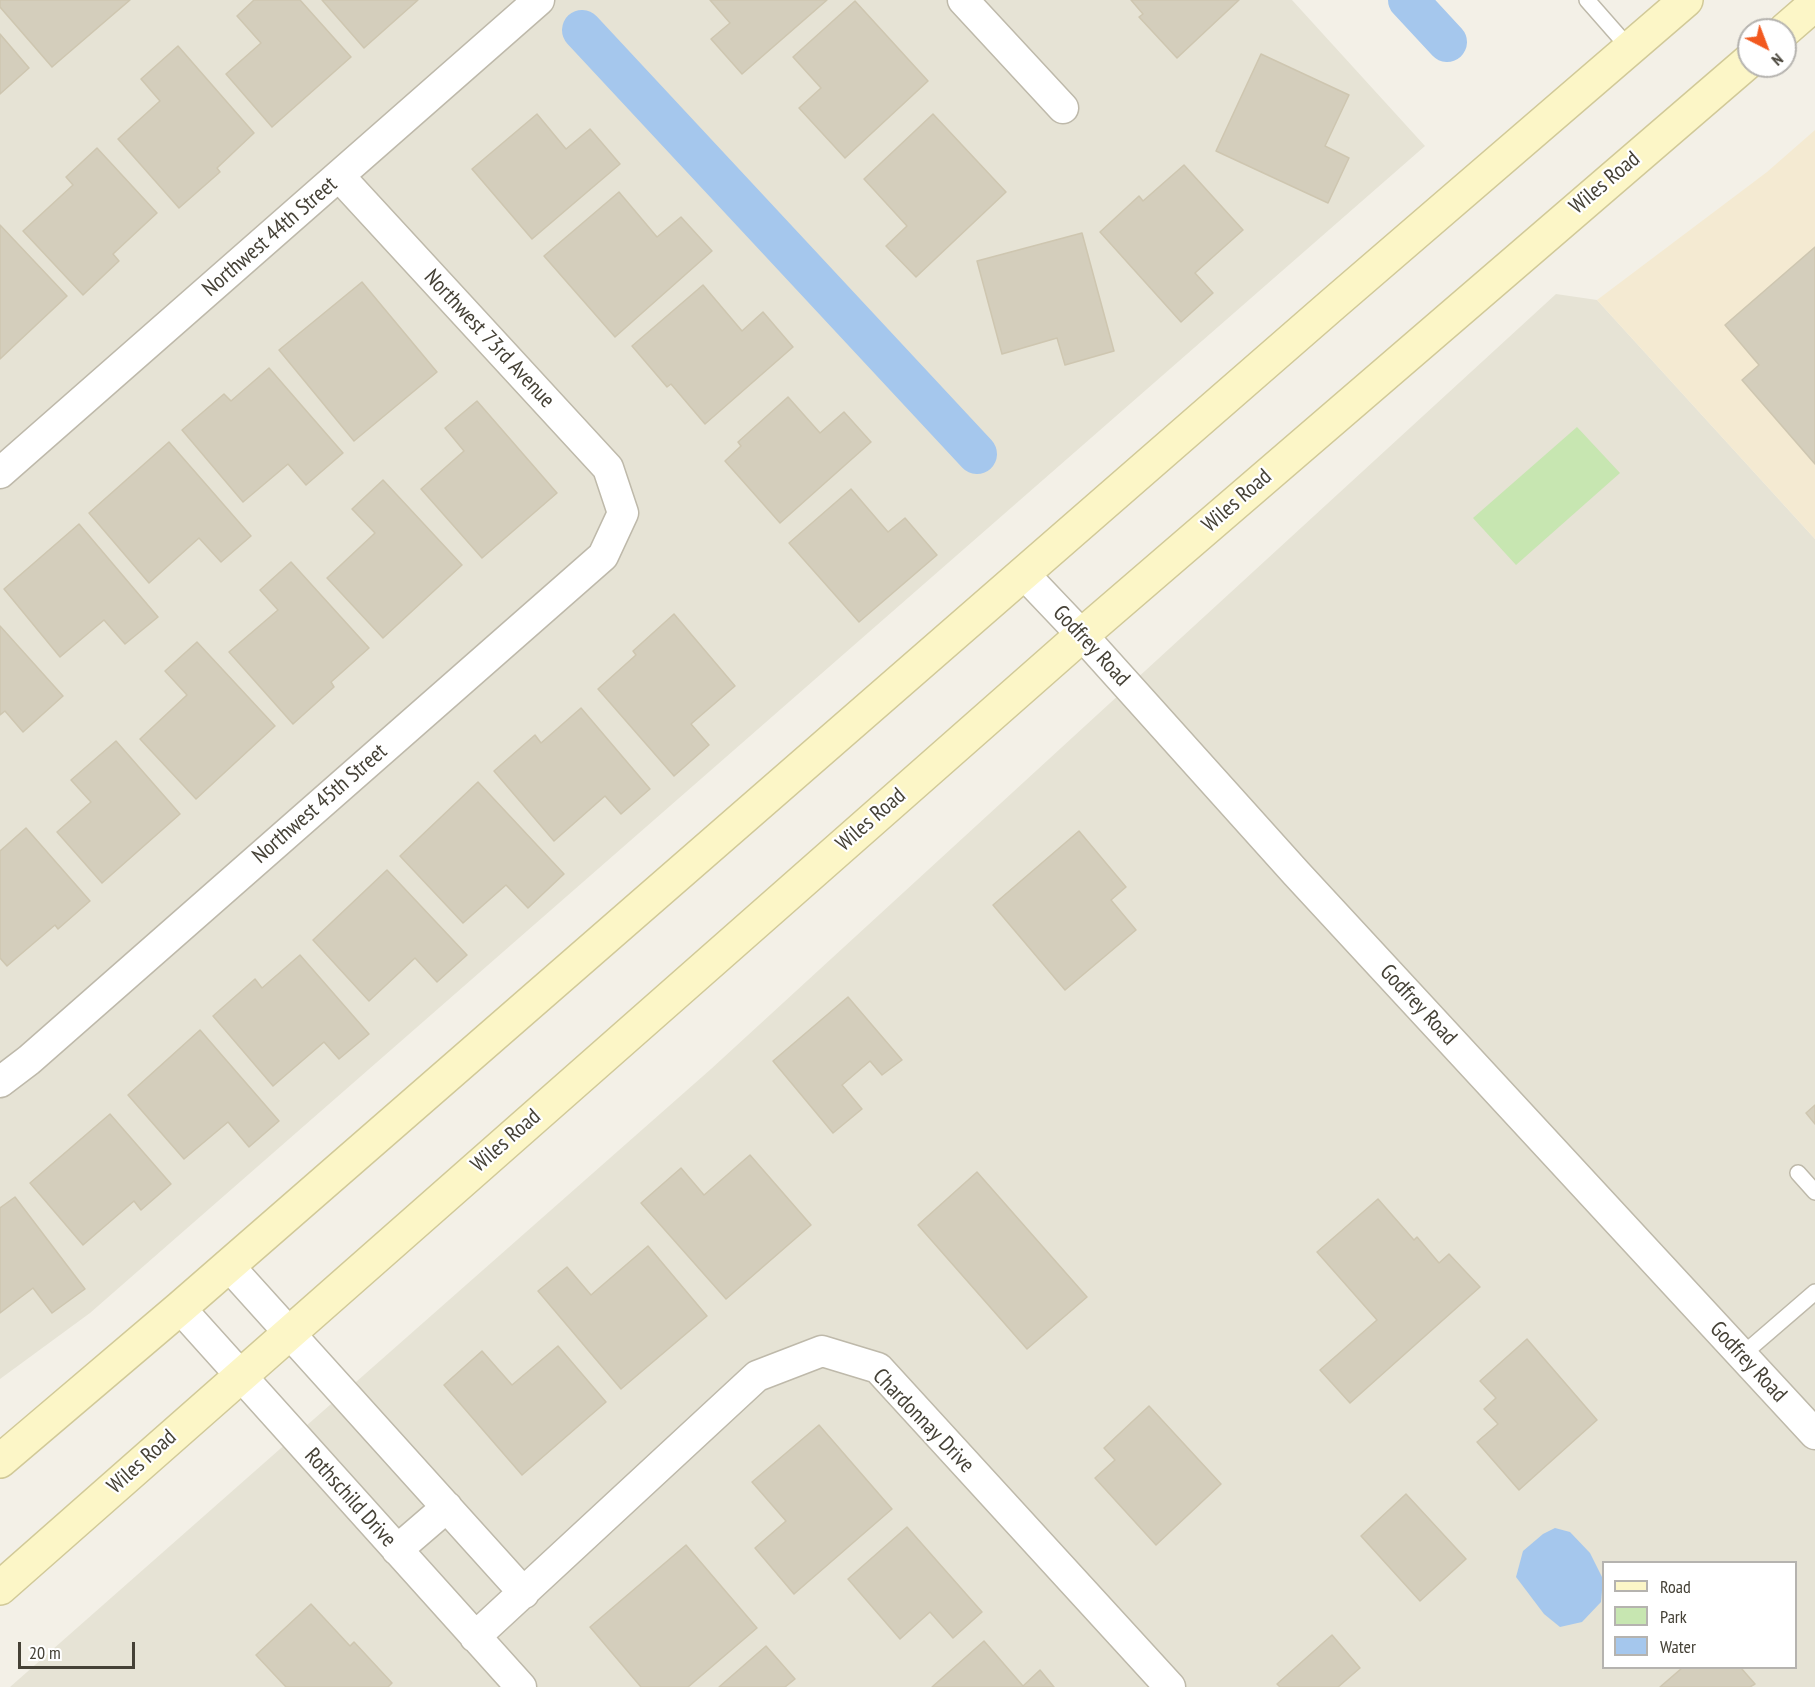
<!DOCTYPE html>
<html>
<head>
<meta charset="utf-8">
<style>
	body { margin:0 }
	#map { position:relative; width:1815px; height:1687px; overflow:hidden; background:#f3f0e7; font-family:"PT Sans Narrow",sans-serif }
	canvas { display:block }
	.legend { position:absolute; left:1602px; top:1561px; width:195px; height:108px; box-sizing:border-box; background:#fff; border:2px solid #b5b3af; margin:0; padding:8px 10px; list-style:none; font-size:18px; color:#454136 }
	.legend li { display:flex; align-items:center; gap:12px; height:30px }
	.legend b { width:30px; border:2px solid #b5b3af }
	.north { position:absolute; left:1737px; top:18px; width:60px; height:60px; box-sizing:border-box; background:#fff; border:2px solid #b5b3af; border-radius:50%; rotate:138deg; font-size:16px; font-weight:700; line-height:24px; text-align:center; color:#454136 }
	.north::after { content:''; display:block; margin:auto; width:21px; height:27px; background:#f2591f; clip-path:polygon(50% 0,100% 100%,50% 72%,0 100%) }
	.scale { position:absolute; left:18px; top:1642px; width:117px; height:27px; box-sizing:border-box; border:3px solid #454136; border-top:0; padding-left:8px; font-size:18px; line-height:21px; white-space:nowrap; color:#454136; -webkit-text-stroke:4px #fff; paint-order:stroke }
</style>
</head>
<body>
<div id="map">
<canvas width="1815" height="1687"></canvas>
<ul class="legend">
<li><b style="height:8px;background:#fcf6c7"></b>Road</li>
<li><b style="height:16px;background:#c7e6b1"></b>Park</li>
<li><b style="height:16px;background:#a5c7ed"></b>Water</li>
</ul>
<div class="north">N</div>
<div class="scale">20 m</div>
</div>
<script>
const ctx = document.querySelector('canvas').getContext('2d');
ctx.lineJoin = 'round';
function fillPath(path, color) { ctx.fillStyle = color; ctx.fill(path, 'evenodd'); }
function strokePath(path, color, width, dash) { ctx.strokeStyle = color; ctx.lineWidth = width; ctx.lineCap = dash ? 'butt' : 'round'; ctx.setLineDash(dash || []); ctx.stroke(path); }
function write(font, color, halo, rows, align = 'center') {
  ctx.font = font + ' "PT Sans Narrow",sans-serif'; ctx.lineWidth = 4.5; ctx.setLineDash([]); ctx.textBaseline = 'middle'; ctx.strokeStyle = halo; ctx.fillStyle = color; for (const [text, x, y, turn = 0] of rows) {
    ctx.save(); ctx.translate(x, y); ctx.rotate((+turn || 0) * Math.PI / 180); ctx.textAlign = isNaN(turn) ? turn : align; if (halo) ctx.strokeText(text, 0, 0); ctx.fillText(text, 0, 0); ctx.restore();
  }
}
fillPath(new Path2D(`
	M0,0H1292L1425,146L90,1313L0,1379Z
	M1556,294L1597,300L1815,539V1687H10L711,1069ZM1604,1562H1796V1668H1604Z`), '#e6e3d5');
fillPath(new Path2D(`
	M1815,130V539L1597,300L1767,172Z`), '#f4ead2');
fillPath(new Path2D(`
	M1577,427L1620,473L1516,565L1473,518Z`), '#c7e6b1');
fillPath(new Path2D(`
	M1555,1528L1570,1532L1590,1553L1603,1579L1601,1602L1582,1622L1560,1627L1544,1614L1516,1577L1523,1551L1543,1534Z`), '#a5c7ed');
strokePath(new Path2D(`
	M1408,0L1447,42
	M582,30L977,454`), '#a5c7ed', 40);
const building = new Path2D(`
	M0,0H130L52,67L0,7Z
	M254,0H300L351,57L272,127L226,74L261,43L237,16Z
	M322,0H418L364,48Z
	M710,0H827L742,74L711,39L730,23Z
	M1131,0H1239L1177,58L1139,17L1143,14Z
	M855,1L928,81L845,158L799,108L821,88L793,57Z
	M0,34L29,68L0,94Z
	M178,46L254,133L217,168L220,172L179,208L118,139L160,101L141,79Z
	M1261,54L1349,95L1325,146L1349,158L1328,203L1216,151Z
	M537,114L566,149L590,129L620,164L532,239L472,169Z
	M933,114L1006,192L916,277L886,246L907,226L864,179Z
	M97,148L157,213L113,254L119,261L83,295L23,231L73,185L66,177Z
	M1184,165L1243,230L1195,273L1213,293L1181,322L1100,232L1139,196L1143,201Z
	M619,192L657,237L681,217L712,251L615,337L544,256Z
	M0,225L67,296L0,359Z
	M1082,233L1114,351L1065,365L1057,338L1002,354L977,261Z
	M1815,247V464L1742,380L1759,365L1725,325Z
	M362,282L437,372L354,441L279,350Z
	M703,285L742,331L763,312L793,347L705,424L671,384L667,387L632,346Z
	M269,368L343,453L306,485L288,464L243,502L182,430L224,394L231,401Z
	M788,397L820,433L844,412L871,442L780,523L725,461L741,446L738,442Z
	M477,401L557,493L482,558L421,489L464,451L445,428Z
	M169,442L251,536L221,562L199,538L149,583L89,513Z
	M383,480L462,565L383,638L327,578L375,533L352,509Z
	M851,489L888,532L905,518L937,555L859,622L789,543Z
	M79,524L158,617L125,644L104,620L60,657L4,589Z
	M291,562L369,648L331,682L334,687L293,724L229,652L278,610L260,590Z
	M674,614L735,686L691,724L709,745L674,776L598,689L636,655L633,651Z
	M0,626L63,696L23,732L5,711L0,715Z
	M197,642L275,726L196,799L140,739L187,695L165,671Z
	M581,708L650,789L621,814L605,796L554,841L494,771L535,735L541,743Z
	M116,741L180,814L102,883L57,832L91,802L71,780Z
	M478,782L564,874L528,908L506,885L463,923L400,856Z
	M26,828L90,901L58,929L55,925L7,966L0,958V851Z
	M1079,831L1126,887L1111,900L1136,930L1065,990L993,905Z
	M387,870L467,955L437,982L415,958L369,1001L313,940Z
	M300,955L369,1034L339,1059L324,1042L273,1086L213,1016L255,979L262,988Z
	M848,997L902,1060L882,1075L870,1061L842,1085L862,1109L833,1133L773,1061Z
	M200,1030L279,1121L249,1147L228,1122L184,1159L128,1095Z
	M1815,1105V1124L1806,1113Z
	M110,1114L171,1184L141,1210L134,1201L83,1245L30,1183Z
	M750,1155L811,1225L726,1299L641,1203L681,1168L704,1195Z
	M977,1172L1087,1297L1027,1349L918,1225Z
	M15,1197L85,1289L52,1313L33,1288L0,1313V1208Z
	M1378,1199L1414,1240L1417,1237L1439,1263L1449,1254L1480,1287L1350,1403L1320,1370L1377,1320L1317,1252Z
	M648,1246L707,1316L621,1389L538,1291L567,1267L591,1295Z
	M1527,1339L1597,1420L1519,1490L1477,1442L1498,1424L1484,1409L1496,1398L1480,1381Z
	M558,1346L606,1402L522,1475L444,1385L482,1351L512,1385Z
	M1149,1406L1221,1484L1156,1545L1095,1478L1115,1460L1104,1448Z
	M819,1425L892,1509L794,1594L755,1548L786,1521L752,1482Z
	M1406,1494L1466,1559L1420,1601L1361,1536Z
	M907,1527L982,1612L953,1638L930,1612L900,1639L848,1579Z
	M686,1545L757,1628L688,1687H641L590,1627Z
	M311,1604L350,1646L354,1642L392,1683L388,1687H286L256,1655Z
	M1332,1635L1360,1668L1338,1687H1280L1277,1684Z
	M984,1641L1023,1686L1040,1670L1054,1687H932Z
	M766,1646L795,1679L785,1687H719Z
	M1682,1668H1741L1755,1684L1750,1687H1660Z`);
fillPath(building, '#d4cebc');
strokePath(building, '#cec6b0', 1.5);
const lane = new Path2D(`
	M1587,0L1630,49
	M1798,1173L1815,1192
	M1742,1355L1815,1292`);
const street = new Path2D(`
	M963,0L1063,108
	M0,473L539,0
	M1023,573L1082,635L1296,873L1815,1434
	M0,1082L29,1060L603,556L623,513L608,468L339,176
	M228,1265L524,1593
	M180,1308L521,1687
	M397,1550L447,1507
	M475,1637L757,1376L822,1351L878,1368L1170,1687`);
const secondary = new Path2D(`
	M1785,30L1815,4
	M0,1461L180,1308L1333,304L1686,0
	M0,1588L1082,635L1749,61`);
strokePath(lane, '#beb9aa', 18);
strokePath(street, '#beb9aa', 33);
strokePath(secondary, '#d1c998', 36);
strokePath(lane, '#fff', 15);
strokePath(street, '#fff', 30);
strokePath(secondary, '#fcf6c7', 33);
write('22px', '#454136', '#fff', [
	["Wiles Road",1605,183,-40],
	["Northwest 44th Street",270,237,-41],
	["Northwest 73rd Avenue",489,339,47],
	["Wiles Road",1237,501,-41],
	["Godfrey Road",1091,646,47],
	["Northwest 45th Street",320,804,-41],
	["Wiles Road",871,820,-41],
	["Godfrey Road",1418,1005,47],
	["Wiles Road",506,1141,-41],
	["Godfrey Road",1748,1362,47],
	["Chardonnay Drive",923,1421,46],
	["Wiles Road",142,1462,-42],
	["Rothschild Drive",350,1498,48]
]);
</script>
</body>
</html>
